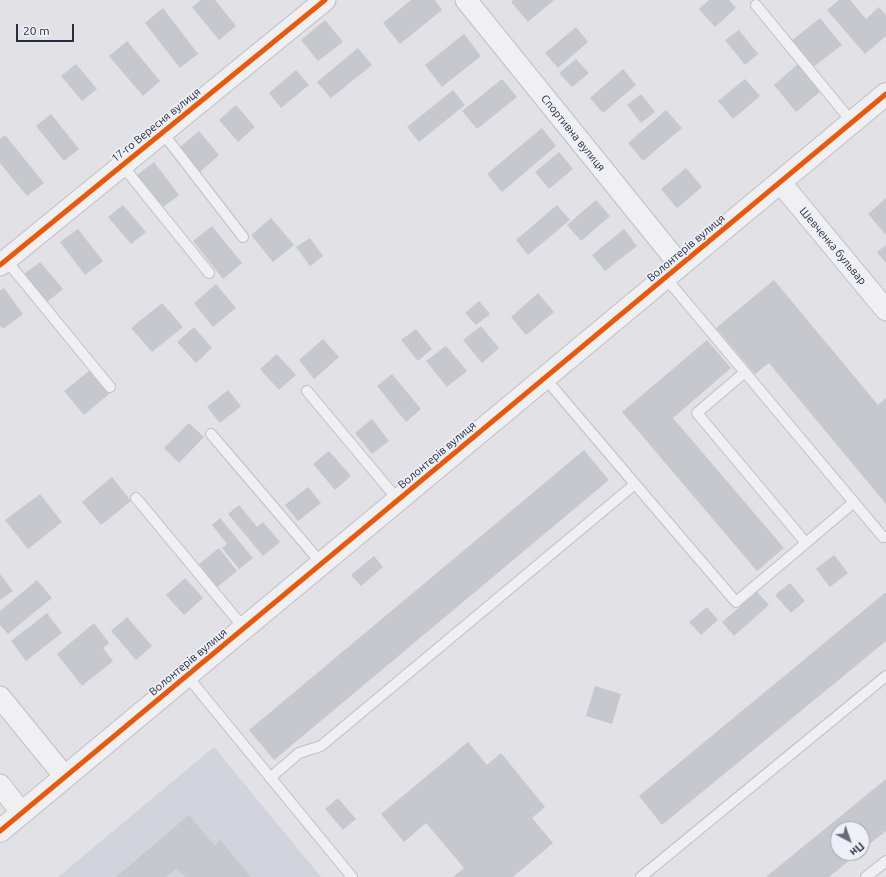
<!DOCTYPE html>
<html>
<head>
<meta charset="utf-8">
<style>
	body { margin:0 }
	#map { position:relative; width:886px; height:877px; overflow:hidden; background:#e1e1e6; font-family:Ubuntu,sans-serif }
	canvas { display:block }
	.north { position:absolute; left:830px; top:821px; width:40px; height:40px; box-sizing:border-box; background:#edf0f6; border:1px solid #9da2ae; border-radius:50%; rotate:139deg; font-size:11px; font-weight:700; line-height:16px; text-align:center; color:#262c41 }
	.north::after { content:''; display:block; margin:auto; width:14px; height:18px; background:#676b7b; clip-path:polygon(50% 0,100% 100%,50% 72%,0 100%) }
	.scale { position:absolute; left:16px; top:24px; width:58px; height:18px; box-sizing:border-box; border:2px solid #262c41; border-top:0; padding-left:5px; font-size:12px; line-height:14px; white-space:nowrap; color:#262c41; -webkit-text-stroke:3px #edf0f6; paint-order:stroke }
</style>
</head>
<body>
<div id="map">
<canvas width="886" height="877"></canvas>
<div class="north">Пн</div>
<div class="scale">20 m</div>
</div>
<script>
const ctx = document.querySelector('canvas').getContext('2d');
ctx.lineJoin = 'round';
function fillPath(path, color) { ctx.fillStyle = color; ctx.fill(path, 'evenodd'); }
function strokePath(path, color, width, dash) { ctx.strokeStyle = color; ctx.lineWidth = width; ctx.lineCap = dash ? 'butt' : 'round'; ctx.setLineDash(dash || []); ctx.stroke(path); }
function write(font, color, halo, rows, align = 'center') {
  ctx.font = font + ' Ubuntu,sans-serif'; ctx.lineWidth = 3.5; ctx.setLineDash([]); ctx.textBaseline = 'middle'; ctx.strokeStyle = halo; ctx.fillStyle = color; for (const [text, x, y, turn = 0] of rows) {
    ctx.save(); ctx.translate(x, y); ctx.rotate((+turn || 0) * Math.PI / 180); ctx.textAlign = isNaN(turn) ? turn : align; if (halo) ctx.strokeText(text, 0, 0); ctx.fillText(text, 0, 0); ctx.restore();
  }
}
fillPath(new Path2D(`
	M214,747L321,877H58Z`), '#d2d4dd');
fillPath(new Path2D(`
	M201,0H215L236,26L219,40L192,7Z
	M411,0H435L442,10L400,44L383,23Z
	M514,0H554L528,22L511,2Z
	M709,0H729L736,8L715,27L699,9Z
	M839,0H850L866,19L879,7L886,15V36L865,54L827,10Z
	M163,8L198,54L180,68L145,23Z
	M820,18L842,45L812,68L791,41Z
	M325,20L343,42L318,61L301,40Z
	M576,27L588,42L558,68L545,53Z
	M739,30L758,54L745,65L725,40Z
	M464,34L481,56L442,87L425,65Z
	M127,41L160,81L143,96L109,56Z
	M358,48L372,65L331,98L317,82Z
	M576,59L589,73L572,87L559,73Z
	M76,64L97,89L82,101L61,76Z
	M798,64L821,91L796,112L774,85Z
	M623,69L636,85L603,113L590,98Z
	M296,70L309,85L281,108L269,93Z
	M502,79L517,97L477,129L462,111Z
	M745,79L760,96L733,119L718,101Z
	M453,90L465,105L419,142L407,127Z
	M641,94L655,112L641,123L627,105Z
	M236,105L255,127L238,142L219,120Z
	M666,110L682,128L643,161L628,143Z
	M51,114L79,149L64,161L36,126Z
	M542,128L556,146L502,192L487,174Z
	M199,131L219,155L200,172L179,148Z
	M5,135L44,183L27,196L0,163V139Z
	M559,152L573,169L549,189L535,172Z
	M154,162L179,195L162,208L137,175Z
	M686,168L702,187L677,208L661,189Z
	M886,198V235L868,214Z
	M596,200L610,216L581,241L567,225Z
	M123,205L146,232L131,244L108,217Z
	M557,205L570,220L528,255L516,240Z
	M271,218L294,245L273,262L251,235Z
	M212,226L242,263L223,279L193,241Z
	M78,229L103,261L85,275L60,242Z
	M624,229L637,246L605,271L592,255Z
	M310,238L323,256L310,266L296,247Z
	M886,245V263L877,252Z
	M40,262L63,289L47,302L24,274Z
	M774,280L878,405L886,398V504L769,363L755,374L716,328Z
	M216,284L236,308L213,327L194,303Z
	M4,288L23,314L3,329L0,325V291Z
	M538,293L554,312L526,335L511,317Z
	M479,301L490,314L476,325L465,313Z
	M162,303L183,327L152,352L131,328Z
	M481,326L499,348L482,363L463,340Z
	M194,327L212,348L196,363L177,342Z
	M416,329L432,349L418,361L401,340Z
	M323,339L339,357L314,379L299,360Z
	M707,340L731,368L673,418L784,548L757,571L622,412Z
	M446,346L467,371L447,387L426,361Z
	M277,354L296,375L279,390L260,369Z
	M89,371L109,394L84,415L64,391Z
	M392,374L421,409L406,422L377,386Z
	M228,390L241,406L220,423L207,407Z
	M372,419L389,441L372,454L355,433Z
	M189,423L204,437L179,463L164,448Z
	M584,450L609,480L274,760L249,730Z
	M329,451L351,476L335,490L313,464Z
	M112,477L131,501L101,525L82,502Z
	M308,487L321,503L298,521L285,505Z
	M40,494L62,522L28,549L5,520Z
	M239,505L257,527L263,522L280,542L263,556L228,514Z
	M220,518L253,558L239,569L222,548L227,544L212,525Z
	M219,548L237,571L217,587L199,564Z
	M834,555L848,573L830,587L816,569Z
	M374,556L383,567L361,586L351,575Z
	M0,574L13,591L0,600Z
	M185,578L203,598L184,615L166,595Z
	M37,580L52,598L8,634L0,625V611Z
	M790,583L805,601L791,613L775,595Z
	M757,592L769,605L734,636L722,622Z
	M886,592V641L662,825L639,796Z
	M707,607L718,620L701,635L689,622Z
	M47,613L62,633L26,661L11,641Z
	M127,617L152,646L136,660L111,631Z
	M94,623L109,643L103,648L113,661L82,686L57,654Z
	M595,686L621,694L612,724L586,716Z
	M468,742L487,765L501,753L545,807L532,818L553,843L513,877H453L464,868L426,823L404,842L381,814Z
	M886,779V831L862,850V829H838V853H859L845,864L829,877H766Z
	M338,798L356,819L343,830L325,809Z
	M189,815L215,846L220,840L251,877H185L177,868L166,877H116Z`), '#c6c8cd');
const service = new Path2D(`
	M756,5L852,122
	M162,132L243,237
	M122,165L209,273
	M6,260L110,387
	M665,277L883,537H886
	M745,372L697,413L806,543L854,502
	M307,391L398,500
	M211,434L322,564
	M635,484L736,602L806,543
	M136,498L244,628
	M187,676L352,877
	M270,778L299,753L321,746L635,484L545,378
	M641,877L886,676
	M866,877L886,861`);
const minor = new Path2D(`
	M466,0L680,265
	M780,182L886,310
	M0,265L325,0
	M0,697L65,777
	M0,785L22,813`);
const tertiary = new Path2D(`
	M0,831L886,94`);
strokePath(service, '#bfbfc4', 12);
strokePath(minor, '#bfbfc4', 23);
strokePath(tertiary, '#bfbfc4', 24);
strokePath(service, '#f0f0f3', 10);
strokePath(minor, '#f0f0f3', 21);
strokePath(tertiary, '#f0f0f3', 22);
strokePath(new Path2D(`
	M0,265L325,0
	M0,831L886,94`), '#e8590c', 5);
write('11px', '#262c41', '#edf0f6', [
	["17-го Вересня вулиця",156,125,-39],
	["Спортивна вулиця",573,133,51],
	["Шевченка бульвар",833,246,50],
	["Волонтерів вулиця",686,248,-40],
	["Волонтерів вулиця",437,455,-40],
	["Волонтерів вулиця",188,662,-40]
]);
</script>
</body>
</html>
